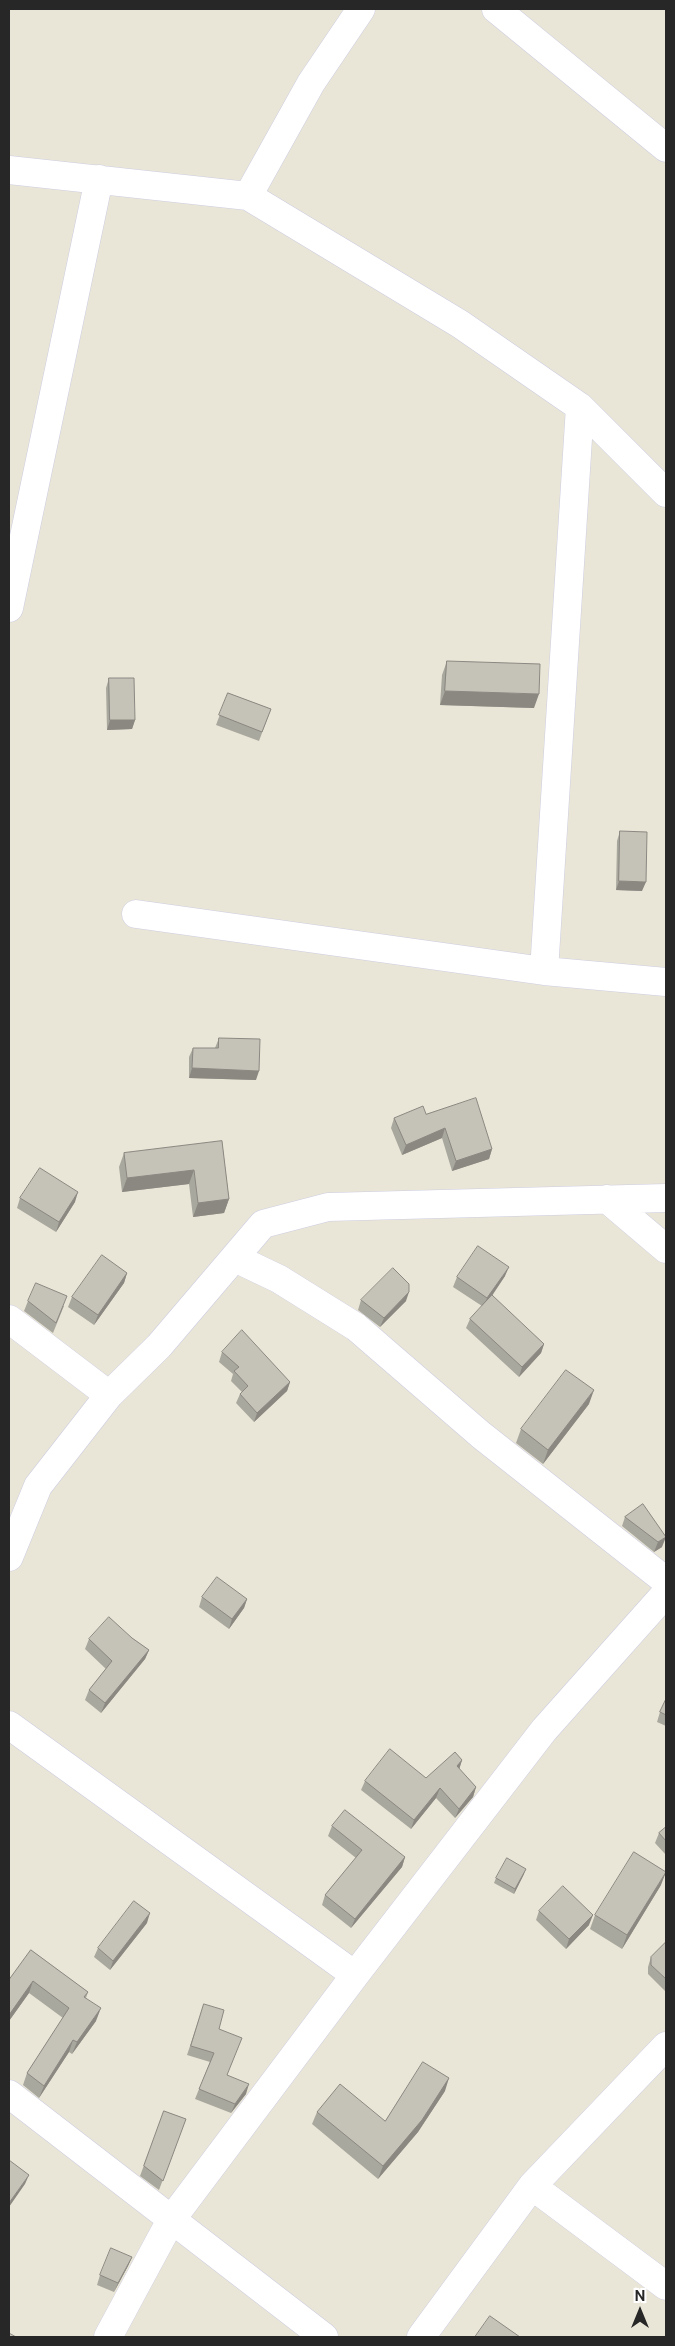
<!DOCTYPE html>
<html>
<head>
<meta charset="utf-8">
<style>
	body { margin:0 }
	#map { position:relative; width:675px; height:2346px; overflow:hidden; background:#eae6d7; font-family:"Public Sans",sans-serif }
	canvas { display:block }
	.frame { position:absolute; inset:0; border:10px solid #272727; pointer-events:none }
	.north { position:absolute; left:615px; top:2286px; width:50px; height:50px; -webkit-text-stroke:4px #fff; paint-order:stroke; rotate:0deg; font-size:14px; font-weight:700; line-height:20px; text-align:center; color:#272727 }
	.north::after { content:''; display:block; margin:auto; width:18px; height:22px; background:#272727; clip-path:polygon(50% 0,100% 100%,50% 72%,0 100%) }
</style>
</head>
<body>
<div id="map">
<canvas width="675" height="2346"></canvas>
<div class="frame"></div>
<div class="north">N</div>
</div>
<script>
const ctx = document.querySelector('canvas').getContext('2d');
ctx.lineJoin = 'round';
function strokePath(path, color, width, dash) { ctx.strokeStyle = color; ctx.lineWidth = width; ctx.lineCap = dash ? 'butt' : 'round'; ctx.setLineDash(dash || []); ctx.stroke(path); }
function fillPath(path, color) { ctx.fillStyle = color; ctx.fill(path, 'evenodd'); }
const minor = new Path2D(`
	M496,9L666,148
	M9,170L248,196L311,83L361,9
	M248,196L460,324L580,407L666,493
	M9,608L99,179
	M136,914L544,971L666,982
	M544,971L580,407
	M607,1199L666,1249
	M235,1258L279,1279L356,1327L481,1435L666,1581
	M9,1319L109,1395
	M9,1557L38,1486L109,1395L159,1346L263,1224L328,1207L666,1198
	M9,1725L355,1975
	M9,2094L324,2337
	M532,2186L666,2286
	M108,2337L171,2220L355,1975L544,1730L666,1593
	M421,2337L532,2186L666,2046`);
strokePath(minor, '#cdcde1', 29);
strokePath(minor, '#fff', 28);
fillPath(new Path2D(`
	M447,661L534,708L440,705L442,675Z
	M109,678L135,720L132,729L107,730L106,688Z
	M228,693L271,709L259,741L216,725Z
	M620,831L642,891L616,890L617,841Z
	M219,1038L256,1080L189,1078V1057L193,1048H215Z
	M426,1114L492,1149L489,1159L452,1171L442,1138L402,1155L391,1128L394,1118Z
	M222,1141L229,1199L224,1213L193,1217L189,1184L122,1192L119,1167L124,1153Z
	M20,1198L75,1202L56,1232L17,1208Z
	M127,1273L124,1283L94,1325L68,1307L72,1297Z
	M505,1276L492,1296L544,1344L541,1353L519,1377L466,1328L470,1319L482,1306L453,1287L457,1277Z
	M361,1300L406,1301L380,1327L358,1310Z
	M28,1301L64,1306L53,1333L24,1311Z
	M222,1352L290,1382L287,1391L254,1422L236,1403L240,1394L242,1392L231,1381L233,1374L219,1362Z
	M589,1404L543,1464L516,1443L521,1429Z
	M643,1504L662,1547L654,1552L622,1526L625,1517Z
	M202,1597L247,1599L244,1608L229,1629L199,1607Z
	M132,1638L149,1650L145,1659L101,1713L85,1700L89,1690L106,1669L85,1649L89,1639Z
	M666,1699V1726L657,1722L660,1712Z
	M462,1760L459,1769L476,1787L473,1797L455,1818L436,1798L411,1829L361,1790L365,1781L426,1778Z
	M332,1826L405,1857L402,1867L351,1928L322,1905L325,1895L356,1858L328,1836Z
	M666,1827V1855L655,1843L659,1833Z
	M524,1874L514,1894L494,1883L496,1878Z
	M661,1885L622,1949L590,1929L595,1915Z
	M539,1911L589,1925L566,1949L536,1920Z
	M147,1923L110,1970L94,1957L98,1948Z
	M666,1942V1989L665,1991L648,1974V1967L651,1957Z
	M31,1950L88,1992L86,1998L96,2021L72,2054L69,2052L39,2098L23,2085L27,2073L63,2018L29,1993L9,2021V1980Z
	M204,2004L228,2076L246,2094L231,2113L195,2099L210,2062L187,2055Z
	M445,2091L418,2132L378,2179L312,2124L317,2112L385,2121Z
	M164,2111L186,2119L159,2190L140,2176Z
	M132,2257L128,2266L114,2292L97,2285L100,2275Z`), '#a9a89e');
fillPath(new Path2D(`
	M445,691L539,694L534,708L440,705Z
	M110,720H135L132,729L107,730Z
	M619,881L646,882L642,891L616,890Z
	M192,1068L259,1071L256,1080L189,1078Z
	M445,1128L442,1138L402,1155L406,1145Z
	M492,1149L489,1159L452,1171L456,1161Z
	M194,1170L189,1184L122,1192L127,1178Z
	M78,1192L75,1202L56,1232L59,1222Z
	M229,1199L224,1213L193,1217L198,1203Z
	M509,1267L505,1276L484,1307L487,1298Z
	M127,1273L124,1283L94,1325L98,1315Z
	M409,1292L406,1301L380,1327L384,1318Z
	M544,1344L541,1353L519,1377L522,1367Z
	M290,1382L287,1391L254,1422L257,1413Z
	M594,1390L589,1404L543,1464L548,1450Z
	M666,1537L662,1547L654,1552L658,1542Z
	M247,1599L244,1608L229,1629L232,1619Z
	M149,1650L145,1659L101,1713L105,1703Z
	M462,1760L459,1770L457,1766Z
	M476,1787L473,1797L455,1818L459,1809Z
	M440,1788L436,1798L411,1829L414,1820Z
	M405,1857L402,1867L351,1928L355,1919Z
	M526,1869L524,1874L514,1894L515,1889Z
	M666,1872L661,1885L622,1949L627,1935Z
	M150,1913L147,1923L110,1970L113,1961Z
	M593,1915L589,1925L566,1949L569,1939Z
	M33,1981L29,1993L9,2021V2015Z
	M101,2008L96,2021L72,2054L77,2042Z
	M73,2040L69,2052L39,2098L44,2086Z
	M449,2078L445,2091L418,2132L378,2179L383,2166Z
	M249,2084L246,2094L231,2113L235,2104Z
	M29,2175L25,2184L9,2207V2203Z
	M132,2257L128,2266L114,2292L118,2283Z`), '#8a8881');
const building = new Path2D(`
	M447,661L540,664L539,694L445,691Z
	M109,678H134L135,720H110Z
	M228,693L271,709L262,732L219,715Z
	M620,831L647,832L646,882L619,881Z
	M219,1038L260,1039L259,1071L192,1068L193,1048H218Z
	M476,1098L492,1149L456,1161L445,1128L406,1145L394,1118L423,1106L426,1114Z
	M222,1141L229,1199L198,1203L194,1170L127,1178L124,1153Z
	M40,1168L78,1192L59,1222L20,1198Z
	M478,1246L509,1267L487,1298L457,1277Z
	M102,1255L127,1273L98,1315L72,1297Z
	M393,1268L409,1284V1292L384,1318L361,1300Z
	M36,1283L67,1296L56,1323L28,1301Z
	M492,1295L544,1344L522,1367L470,1319Z
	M242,1330L290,1382L257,1413L240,1394L248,1386L234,1371L239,1367L222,1352Z
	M566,1370L594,1390L548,1450L521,1429Z
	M643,1504L666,1537L658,1542L625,1517Z
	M217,1577L247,1599L232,1619L202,1597Z
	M109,1617L132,1638L149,1650L105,1703L89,1690L112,1661L89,1639Z
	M666,1699V1715L660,1712Z
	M390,1749L426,1778L455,1752L462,1760L457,1766L476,1787L459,1809L440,1788L414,1820L365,1781Z
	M345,1810L405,1857L355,1919L325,1895L362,1850L332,1826Z
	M666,1827V1841L659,1833Z
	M634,1852L666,1872L627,1935L595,1915Z
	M507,1858L526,1869L515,1889L496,1878Z
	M563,1886L593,1915L569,1939L539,1911Z
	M134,1901L150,1913L113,1961L98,1948Z
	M666,1942V1979L651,1965V1957Z
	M31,1950L88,1992L84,1997L101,2008L77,2042L73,2040L44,2086L27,2073L69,2008L33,1981L9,2015V1980Z
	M204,2004L224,2010L219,2029L242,2038L227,2075L249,2084L235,2104L199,2089L214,2053L191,2046Z
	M423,2062L449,2078L422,2120L383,2166L317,2112L340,2084L385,2121Z
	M164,2111L186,2119L163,2181L144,2166Z
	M9,2160L29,2175L9,2203Z
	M111,2248L132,2257L118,2283L100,2275Z
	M490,2316L520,2337H475Z
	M9,2333L16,2337H9Z`);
fillPath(building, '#c5c3b8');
strokePath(building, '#8a8881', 1);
</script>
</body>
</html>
